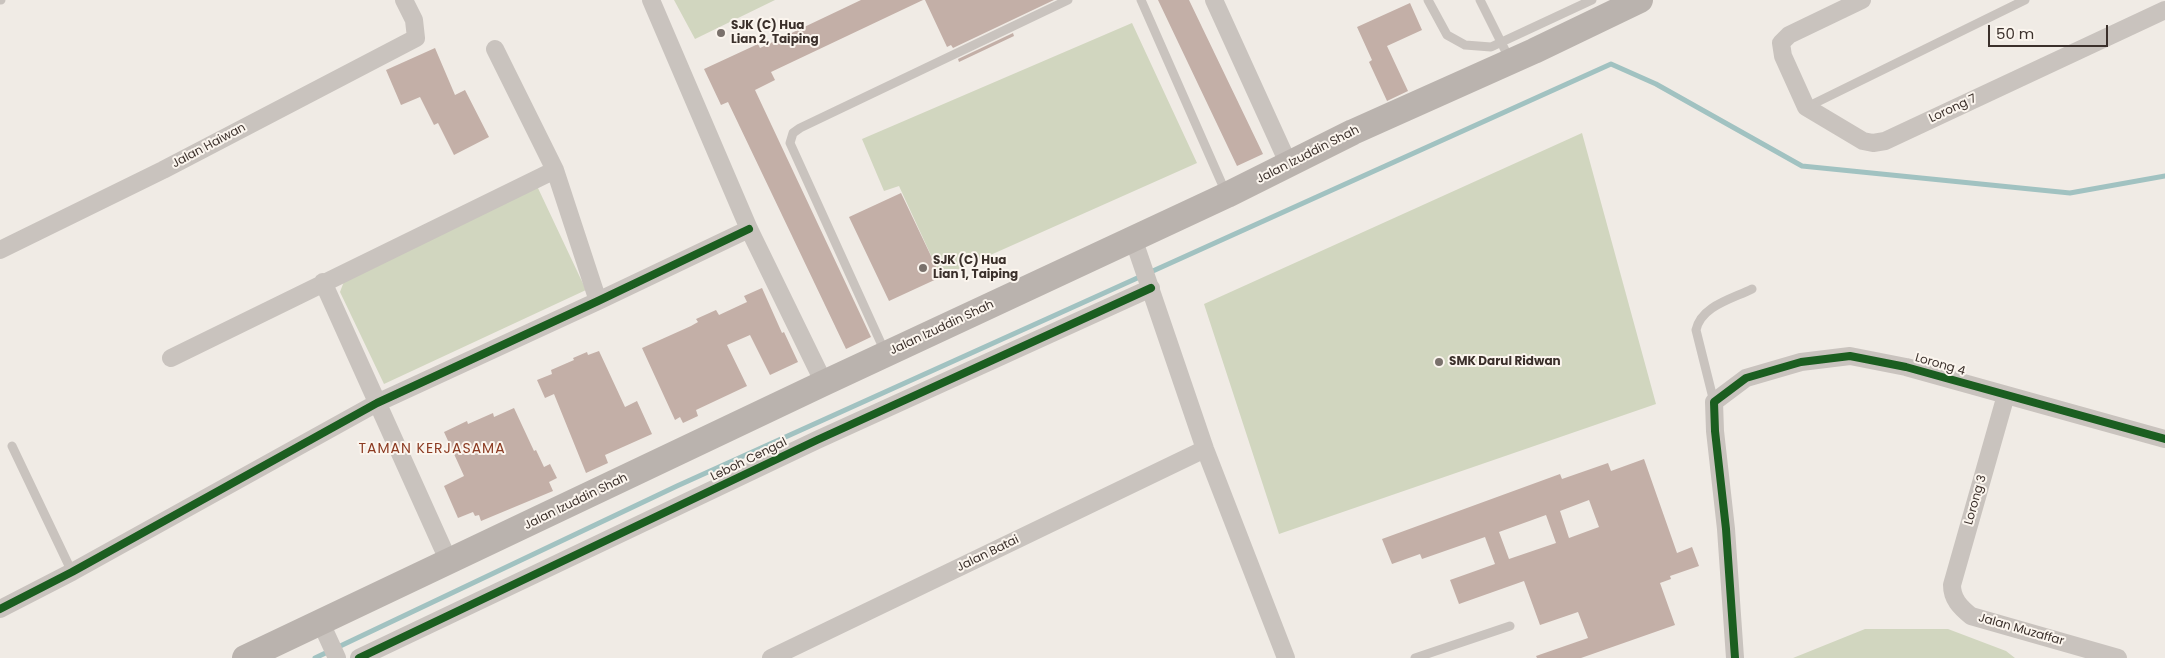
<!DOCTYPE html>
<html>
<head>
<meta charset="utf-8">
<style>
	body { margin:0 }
	#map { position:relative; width:2165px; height:658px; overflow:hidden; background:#f0ebe5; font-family:Poppins,sans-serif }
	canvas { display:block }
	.scale { position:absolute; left:1988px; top:25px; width:120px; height:22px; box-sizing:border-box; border:2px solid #3b302b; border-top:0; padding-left:6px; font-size:15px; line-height:18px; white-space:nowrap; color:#3b302b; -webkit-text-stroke:4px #fbf5ee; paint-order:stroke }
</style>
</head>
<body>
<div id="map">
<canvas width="2165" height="658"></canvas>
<div class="scale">50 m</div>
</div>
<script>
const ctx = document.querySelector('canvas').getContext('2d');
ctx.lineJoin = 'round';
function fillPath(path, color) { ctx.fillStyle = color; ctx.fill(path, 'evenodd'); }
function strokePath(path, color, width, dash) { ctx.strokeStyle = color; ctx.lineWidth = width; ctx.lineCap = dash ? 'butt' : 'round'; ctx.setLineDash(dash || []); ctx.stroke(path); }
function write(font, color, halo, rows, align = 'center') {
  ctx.font = font + ' Poppins,sans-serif'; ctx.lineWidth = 4; ctx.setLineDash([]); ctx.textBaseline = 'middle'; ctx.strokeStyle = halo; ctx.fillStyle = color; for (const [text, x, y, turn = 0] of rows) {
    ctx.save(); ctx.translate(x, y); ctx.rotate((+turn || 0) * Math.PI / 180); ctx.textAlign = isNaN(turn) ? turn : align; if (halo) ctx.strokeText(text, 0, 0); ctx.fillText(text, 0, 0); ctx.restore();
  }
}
fillPath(new Path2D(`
	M674,0H775L695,39Z
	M1132,23L1197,163L941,277L899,186L884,191L862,139Z
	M1582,133L1656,404L1279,534L1204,304Z
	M537,186L586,290L384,384L340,292L346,276Z
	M1865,629H1948L2006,651L2015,658H1793Z`), '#d1d6bf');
strokePath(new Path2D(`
	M315,658L677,486L1611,64L1656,84L1802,166L2070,193L2165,176`), '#a1c2c1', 5);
fillPath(new Path2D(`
	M861,0H923L771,72L775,80L755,90L871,337L846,349L728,102L721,105L704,69L758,44L760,48Z
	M925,0H1054L953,48L951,45L947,47Z
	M1158,0H1189L1263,154L1237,166Z
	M1410,3L1422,30L1387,46L1408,91L1387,101L1369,62L1372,60L1357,27Z
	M1013,33L1014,36L959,62L958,59Z
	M435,48L455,95L465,90L489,137L454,155L438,123L434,125L420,97L401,105L386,70Z
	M901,193L941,277L889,301L849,217Z
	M762,288L782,333L784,332L798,362L770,375L750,335L727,345L747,386L696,410L698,416L683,423L680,417L675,420L642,348L691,326L698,322L696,319L716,310L719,315L747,302L744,296Z
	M599,351L625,407L637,401L652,434L605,455L608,463L586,473L554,394L545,398L537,380L552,374L551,370L574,360L573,358L587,352L588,355Z
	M514,408L534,451L536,450L544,467L550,464L557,478L549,482L553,491L481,521L479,515L475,516L473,512L458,518L444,486L464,476L444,432L467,421L468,424L493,413L494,417Z
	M1644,459L1677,553L1692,547L1699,566L1670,576L1671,579L1660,583L1675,625L1581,658H1537L1536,656L1588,638L1578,612L1540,625L1524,581L1459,604L1450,580L1495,564L1485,537L1422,559L1420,554L1392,564L1382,539L1560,474L1562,479L1608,463L1611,471ZM1589,500L1599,527L1569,538L1560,511ZM1546,515L1556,543L1509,559L1499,532Z`), '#c3afa7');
strokePath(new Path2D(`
	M0,0H1
	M1141,0L1226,193
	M1428,0L1447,35L1465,45L1491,47L1592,0
	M1480,0L1510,60
	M1807,107L2025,0
	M885,352L790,143L793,133L800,128L1068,0
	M1714,402L1696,330C1701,306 1732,299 1752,289
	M12,446L72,572
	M1415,658L1510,626`), '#c9c3be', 9);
strokePath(new Path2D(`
	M651,0L749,229L824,383
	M1214,0L1289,165
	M1862,0L1789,35L1781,43L1783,56L1806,107L1863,141L1873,143L1885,141L2165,10
	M495,49L555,170L598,301
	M1133,238L1205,449L1286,658
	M0,250L163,170L416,38L414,20L404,0
	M323,282L449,562
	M171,358L555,170
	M2006,395L1952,585C1952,599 1960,607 1971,616L2118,658
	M0,609L72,572L377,403L598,301L749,229
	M321,623L337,658
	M359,658L817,440L1151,288
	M771,658L1205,449
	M1735,658L1726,529L1715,431L1714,402L1746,378L1801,362L1850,356L1906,367L2165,439`), '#c9c3be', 18);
strokePath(new Path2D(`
	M245,658L824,383L1227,195L1353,132L1534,51L1640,0`), '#bab3ae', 26);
strokePath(new Path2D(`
	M0,609L72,572L377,403L598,301L749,229
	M359,658L817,440L1151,288
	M1735,658L1726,529L1715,431L1714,402L1746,378L1801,362L1850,356L1906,367L2165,439`), '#1b5e20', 8);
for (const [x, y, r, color] of [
	[721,33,5,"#7a716c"],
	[923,268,5,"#7a716c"],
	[1439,362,5,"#7a716c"]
]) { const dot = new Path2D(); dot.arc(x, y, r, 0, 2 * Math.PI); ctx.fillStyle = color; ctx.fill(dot); strokePath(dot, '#fbf5ee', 2); }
write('bold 12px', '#3b302b', '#fbf5ee', [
	["SJK (C) Hua",731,26],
	["Lian 2, Taiping",731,40],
	["SJK (C) Hua",933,261],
	["Lian 1, Taiping",933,275],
	["SMK Darul Ridwan",1449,362]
], 'left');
write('12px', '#3b302b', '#fbf5ee', [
	["Lorong 7",1953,109,-25],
	["Jalan Haiwan",209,146,-28],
	["Jalan Izuddin Shah",1308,155,-27],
	["Jalan Izuddin Shah",942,328,-25],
	["Lorong 4",1940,365,16],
	["Leboh Cengal",749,460,-26],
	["Lorong 3",1976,500,-74],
	["Jalan Izuddin Shah",576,502,-26],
	["Jalan Batai",988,554,-26],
	["Jalan Muzaffar",2021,630,16]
]);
ctx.letterSpacing = '1px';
write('14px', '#8c3b22', '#fbf5ee', [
	["TAMAN KERJASAMA",432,449]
]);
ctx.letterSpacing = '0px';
</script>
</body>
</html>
